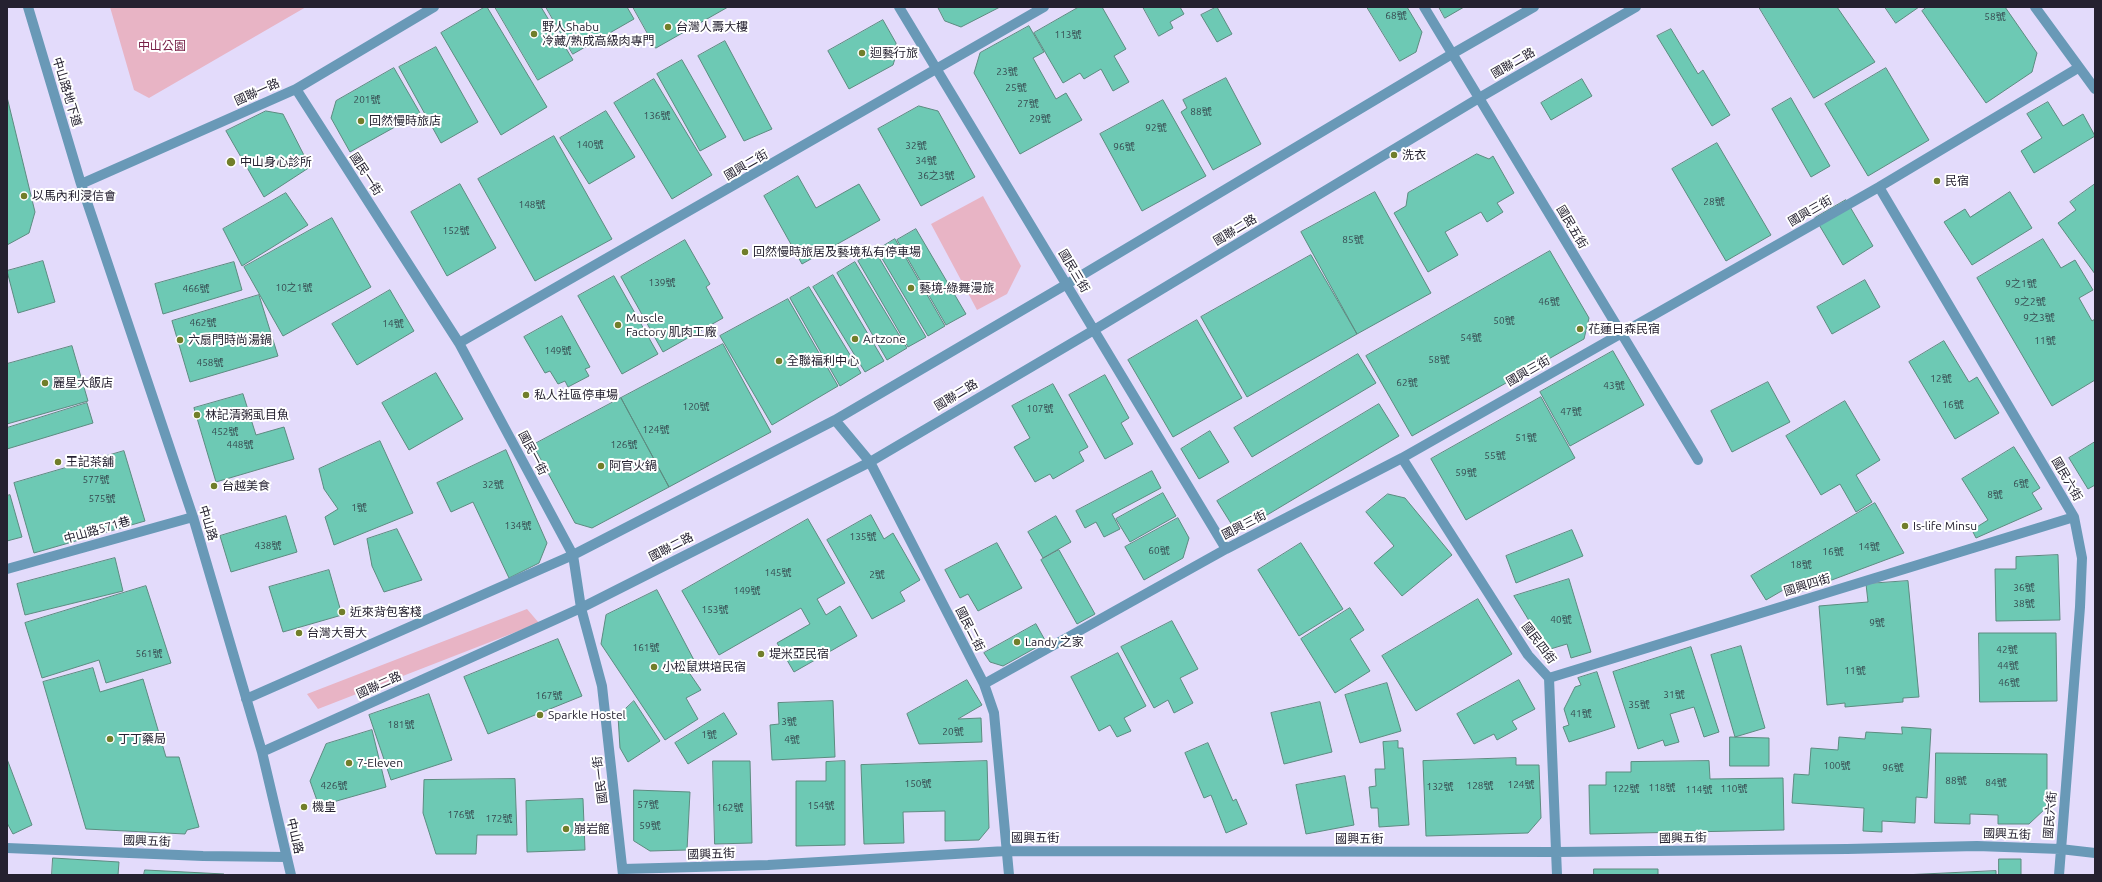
<!DOCTYPE html>
<html>
<head>
<meta charset="utf-8">
<style>
	body { margin:0 }
	#map { position:relative; width:2102px; height:882px; overflow:hidden; background:#e3dbfb; font-family:Ubuntu,sans-serif }
	canvas { display:block }
	.frame { position:absolute; inset:0; border:8px solid #252130; pointer-events:none }
</style>
</head>
<body>
<div id="map">
<canvas width="2102" height="882"></canvas>
<div class="frame"></div>
</div>
<script>
const ctx = document.querySelector('canvas').getContext('2d');
ctx.lineJoin = 'round';
function fillPath(path, color) { ctx.fillStyle = color; ctx.fill(path, 'evenodd'); }
function strokePath(path, color, width, dash) { ctx.strokeStyle = color; ctx.lineWidth = width; ctx.lineCap = dash ? 'butt' : 'round'; ctx.setLineDash(dash || []); ctx.stroke(path); }
function write(font, color, halo, rows, align = 'center') {
  ctx.font = font + ' Ubuntu,"Noto Sans TC",sans-serif'; ctx.lineWidth = 4; ctx.setLineDash([]); ctx.textBaseline = 'middle'; ctx.strokeStyle = halo; ctx.fillStyle = color; for (const [text, x, y, turn = 0] of rows) {
    ctx.save(); ctx.translate(x, y); ctx.rotate((+turn || 0) * Math.PI / 180); ctx.textAlign = isNaN(turn) ? turn : align; if (halo) ctx.strokeText(text, 0, 0); ctx.fillText(text, 0, 0); ctx.restore();
  }
}
fillPath(new Path2D(`
	M110,7H306L149,98L134,90Z
	M983,196L1021,266L1007,294L977,310L931,224Z
	M527,609L539,623L318,709L307,694Z`), '#e8b4c5');
const building = new Path2D(`
	M485,7H487L547,107L501,135L441,33Z
	M495,7H541L573,60L538,80Z
	M546,7H627L634,19L573,54Z
	M633,7H728L656,48Z
	M938,7H1000L961,27L945,21Z
	M1079,7H1102L1126,49L1114,56L1129,82L1113,91L1101,69L1084,79L1080,73L1063,83L1034,33Z
	M1143,7H1180L1184,14L1170,22L1173,28L1159,36Z
	M1217,7L1232,34L1217,42L1201,15Z
	M1367,7H1407L1422,32L1416,52L1400,61Z
	M1439,7H1464L1445,18Z
	M1759,7H1837L1875,62L1814,98Z
	M1885,7H1919L1896,23Z
	M1927,7H2005L2037,53L2032,72L1986,103L1922,11Z
	M883,20L896,43V55L893,65L849,89L828,51Z
	M1029,26L1044,52L1033,58L1056,99L1066,93L1082,120L1020,154L974,73L980,53Z
	M1671,29L1698,74L1703,70L1730,115L1712,126L1657,36Z
	M725,41L772,129L744,141L698,56Z
	M436,47L478,122L441,143L399,67Z
	M682,60L726,137L700,151L657,74Z
	M394,68L420,113L350,152L331,118L336,101Z
	M1886,68L1929,140L1868,176L1825,104Z
	M1226,78L1261,144L1213,170L1181,112L1187,108L1183,100Z
	M654,79L712,175L672,199L614,103Z
	M1582,79L1592,96L1551,120L1541,103Z
	M7,97L35,212L29,233L7,245Z
	M1791,98L1830,166L1811,177L1772,109Z
	M1163,100L1206,176L1142,211L1100,134Z
	M2048,102L2063,126L2083,114L2095,136L2034,173L2021,151L2042,138L2027,114Z
	M919,106L938,111L975,177L921,206L878,129Z
	M266,111L283,114L310,167L264,197L226,131Z
	M606,111L635,157L589,184L560,138Z
	M554,136L612,239L535,281L478,179Z
	M1717,143L1771,235L1726,261L1672,169Z
	M1477,154L1489,159L1493,156L1514,193L1497,203L1503,212L1487,222L1481,212L1445,232L1458,255L1428,272L1394,213L1406,206L1408,193Z
	M798,176L816,208L859,184L880,220L802,264L764,196Z
	M460,184L496,248L447,276L411,212Z
	M2095,184V274L2058,223L2076,210L2070,202Z
	M1375,192L1431,293L1357,334L1301,232Z
	M2010,192L2032,228L1972,265L1944,222L1965,209L1970,217Z
	M286,193L308,225L242,266L223,229Z
	M1846,200L1873,246L1843,265L1815,218Z
	M332,218L371,287L283,336L244,267Z
	M916,229L966,314L946,325L897,240Z
	M895,239L945,326L928,336L877,250Z
	M2043,239L2061,268L2075,260L2093,290L2079,298L2092,321L2095,319V380L2052,406L1977,278Z
	M685,240L710,284L706,287L723,318L663,352L621,277Z
	M875,251L926,337L908,347L858,261Z
	M1550,251L1589,318L1584,339L1412,436L1366,356Z
	M1311,255L1357,334L1247,397L1201,317Z
	M43,261L55,302L18,313L7,271Z
	M234,262L242,290L163,314L155,284Z
	M855,262L907,348L887,360L837,273Z
	M833,275L884,361L865,372L813,287Z
	M614,276L658,354L622,374L578,296Z
	M1865,280L1880,307L1832,334L1817,307Z
	M809,287L861,373L840,386L790,298Z
	M390,290L414,331L357,365L332,324Z
	M259,295L278,356L190,382L172,321Z
	M788,299L838,386L772,425L720,336Z
	M562,316L590,367L585,369L589,376L568,387L565,381L558,384L550,371L545,373L524,337Z
	M1197,320L1242,398L1173,437L1128,360Z
	M1944,341L1969,382L1977,377L1999,413L1955,439L1909,362Z
	M723,344L771,432L669,487L621,398Z
	M72,346L88,401L7,424V364Z
	M1613,351L1644,405L1570,446L1540,392Z
	M1358,354L1376,383L1252,457L1234,428Z
	M436,373L463,419L409,450L382,403Z
	M1105,375L1129,418L1121,423L1133,444L1105,459L1069,395Z
	M1768,382L1790,422L1732,452L1711,411Z
	M1053,384L1088,447L1079,452L1084,461L1053,479L1050,474L1035,482L1014,447L1030,438L1012,406Z
	M243,394L256,435L284,427L294,459L216,482L194,408Z
	M1541,397L1575,458L1466,520L1431,459Z
	M621,398L669,487L592,528L575,523L533,445Z
	M1845,401L1880,460L1856,475L1872,502L1856,512L1840,484L1821,495L1786,436Z
	M87,403L93,423L7,449V428Z
	M1379,404L1399,436L1237,533L1217,501Z
	M1210,431L1229,462L1199,479L1181,449Z
	M380,441L413,513L334,545L325,517L338,509L324,489L319,469Z
	M2095,442V485L2088,489L2069,458Z
	M2014,447L2040,488L2032,493L2042,509L1976,538L1972,530L1988,520L1962,479Z
	M506,450L547,543L539,563L509,578L473,502L451,512L437,483Z
	M124,451L145,521L34,553L14,483Z
	M1152,471L1161,488L1112,514L1120,529L1104,537L1096,522L1085,528L1076,511Z
	M1163,493L1176,516L1130,542L1116,519Z
	M1388,494L1405,498L1452,555L1402,596L1374,563L1394,546L1366,512Z
	M10,495L22,537L7,541V496Z
	M1875,503L1904,553L1789,596L1785,589L1766,600L1751,576Z
	M871,515L884,539L893,533L920,580L900,592L905,601L872,619L827,540Z
	M286,516L297,552L231,572L220,536Z
	M1056,516L1071,542L1043,558L1028,532Z
	M1178,518L1189,538L1183,558L1144,580L1125,547Z
	M808,519L845,583L817,599L826,615L840,606L857,636L794,672L777,643L810,624L801,608L719,655L682,591Z
	M397,529L422,580L384,592L372,566L367,539Z
	M1572,530L1583,556L1516,583L1506,556Z
	M997,543L1022,588L978,611L968,594L960,598L945,570Z
	M1301,543L1343,609L1299,636L1258,570Z
	M1059,550L1095,614L1077,624L1041,560Z
	M2058,555L2060,620L1996,621L1995,569H2016V557Z
	M115,558L123,591L25,615L17,584Z
	M329,570L342,615L283,632L269,587Z
	M1569,579L1591,652L1571,658L1567,644L1547,650L1514,596Z
	M1908,581L1919,697L1903,698V702L1845,707V703L1827,705L1819,606L1868,602L1866,584Z
	M146,586L171,663L106,683L99,660L42,678L25,623Z
	M657,590L695,662L688,671L701,690L686,698L698,719L665,740L601,644L606,615Z
	M1478,599L1512,654L1416,711L1382,656Z
	M1350,608L1364,630L1350,639L1370,671L1335,693L1301,639Z
	M1172,621L1198,669L1180,678L1193,703L1174,713L1168,700L1154,708L1121,647Z
	M1036,624L1046,642L1003,666L990,662L984,653Z
	M1979,633H2056L2057,701L1980,702Z
	M558,639L582,696L488,734L464,677Z
	M1741,646L1765,728L1735,737L1711,655Z
	M1691,647L1719,732L1704,737L1694,707L1670,714L1679,742L1665,746L1663,740L1638,749L1613,672Z
	M1118,653L1146,706L1124,718L1131,731L1117,737L1110,725L1099,731L1071,677Z
	M93,668L100,692L143,679L166,757H179L199,827L187,830L185,834L86,829L43,682Z
	M1597,672L1615,727L1569,742L1563,727L1569,725L1564,709L1575,687L1581,685L1578,678Z
	M967,680L982,705L958,719L981,718L982,742L919,744L907,714Z
	M1519,680L1535,709L1512,721L1517,729L1497,740L1494,734L1474,744L1457,714Z
	M1387,683L1401,731L1360,743L1345,695Z
	M429,694L452,760L391,780L369,715Z
	M634,701L660,741L628,762L620,748L618,716Z
	M833,701L835,757L772,760L770,725L779,724L778,703Z
	M1320,702L1332,752L1284,764L1271,713Z
	M724,713L737,734L688,764L675,743Z
	M1902,727L1931,729L1927,798L1916,797L1915,823L1882,821V832L1863,831L1864,808L1792,803L1794,774L1809,775L1811,748L1838,750L1839,737L1865,739L1866,732L1902,734Z
	M372,730L386,787L319,806L310,781L326,744Z
	M1730,737L1769,738V766H1730Z
	M1398,741V748H1403L1409,825L1379,827L1378,808H1371L1369,787L1376,786L1375,769H1385L1383,742Z
	M1208,743L1233,801L1236,799L1247,824L1226,833L1211,795L1204,798L1185,753Z
	M1936,753L2047,754V807L2029,824H1998V815L1970,814V824L1935,823Z
	M1516,758V765H1539L1541,818L1528,833L1426,836L1423,761Z
	M7,759L32,825L13,834L7,823Z
	M713,761H750L752,843L715,844Z
	M845,761V845L796,846V781H826V762Z
	M987,761L989,828L979,840L945,841V811L903,812L904,843L864,844L861,765Z
	M1709,761L1710,779L1783,778L1784,830L1590,834L1589,785H1606V772H1631V762Z
	M1345,776L1354,825L1306,834L1296,785Z
	M515,779L517,835H477L476,854H436L423,813L424,780Z
	M634,790L690,792L687,850L650,851L634,841Z
	M583,799L585,850L527,852L526,801Z
	M53,858L119,862L118,875H52Z
	M1999,859H2021V875H1999Z
	M1594,869H1658V875H1594Z
	M145,870L224,874V875H144Z
	M1996,871V875H1903Z`);
fillPath(building, '#6dc9b4');
strokePath(building, '#5c8b80', 1);
strokePath(new Path2D(`
	M28,7L81,184L193,517L262,752L291,875
	M899,7L1226,549
	M1424,7L1698,460
	M2035,7L2095,89
	M296,89L459,343L573,555L581,608L602,686L623,875
	M81,184L296,89L434,7
	M1879,187L2074,517L2082,558L2080,607L2059,875
	M459,343L1044,7
	M835,420L870,462L984,684L994,713L1009,875
	M1402,458L1528,655L1549,678L1557,875
	M7,569L193,517
	M1549,678L2074,517
	M984,684L1226,549L1402,458L1879,187L2078,68
	M246,699L573,555L835,420L1067,284L1452,54L1534,7
	M262,752L581,608L870,462L1094,330L1479,98L1636,7
	M7,848L203,856L286,857
	M623,869L768,865L1006,851L1556,852L1847,849L1977,846L2060,849L2095,853`), '#6999b7', 10);
for (const [x, y, r, color] of [
	[668,27,4,"#717e2a"],
	[534,34,4,"#717e2a"],
	[862,53,4,"#717e2a"],
	[361,121,4,"#717e2a"],
	[1394,155,4,"#717e2a"],
	[231,162,5,"#717e2a"],
	[1937,181,4,"#717e2a"],
	[24,196,4,"#717e2a"],
	[745,252,4,"#717e2a"],
	[911,288,4,"#717e2a"],
	[618,325,4,"#717e2a"],
	[1580,329,4,"#717e2a"],
	[855,339,4,"#717e2a"],
	[180,340,4,"#717e2a"],
	[779,361,4,"#717e2a"],
	[45,383,4,"#717e2a"],
	[526,395,4,"#717e2a"],
	[197,415,4,"#717e2a"],
	[58,462,4,"#717e2a"],
	[601,466,4,"#717e2a"],
	[214,486,4,"#717e2a"],
	[1905,526,4,"#717e2a"],
	[342,612,4,"#717e2a"],
	[299,633,4,"#717e2a"],
	[1017,642,4,"#717e2a"],
	[761,654,4,"#717e2a"],
	[654,667,4,"#717e2a"],
	[540,715,4,"#717e2a"],
	[110,739,4,"#717e2a"],
	[349,763,4,"#717e2a"],
	[304,807,4,"#717e2a"],
	[566,829,4,"#717e2a"]
]) { const dot = new Path2D(); dot.arc(x, y, r, 0, 2 * Math.PI); ctx.fillStyle = color; ctx.fill(dot); strokePath(dot, '#fff', 1.5); }
write('10px', '#374b51', null, [
	["68號",1396,16],
	["58號",1995,17],
	["113號",1068,35],
	["23號",1007,72],
	["25號",1016,88],
	["201號",367,100],
	["27號",1028,104],
	["88號",1201,112],
	["136號",657,116],
	["29號",1040,119],
	["92號",1156,128],
	["140號",590,145],
	["32號",916,146],
	["96號",1124,147],
	["34號",926,161],
	["36之3號",936,176],
	["28號",1714,202],
	["148號",532,205],
	["152號",456,231],
	["85號",1353,240],
	["139號",662,283],
	["9之1號",2021,284],
	["10之1號",294,288],
	["466號",196,289],
	["46號",1549,302],
	["9之2號",2030,302],
	["9之3號",2039,318],
	["50號",1504,321],
	["462號",203,323],
	["14號",393,324],
	["54號",1471,338],
	["11號",2045,341],
	["149號",558,351],
	["58號",1439,360],
	["458號",210,363],
	["12號",1941,379],
	["62號",1407,383],
	["43號",1614,386],
	["16號",1953,405],
	["120號",696,407],
	["107號",1040,409],
	["47號",1571,412],
	["124號",656,430],
	["452號",225,432],
	["51號",1526,438],
	["448號",240,445],
	["126號",624,445],
	["55號",1495,456],
	["59號",1466,473],
	["577號",96,480],
	["6號",2021,484],
	["32號",493,485],
	["8號",1995,495],
	["575號",102,499],
	["1號",359,508],
	["134號",518,526],
	["135號",863,537],
	["438號",268,546],
	["14號",1869,547],
	["60號",1159,551],
	["16號",1833,552],
	["18號",1801,565],
	["145號",778,573],
	["2號",877,575],
	["36號",2024,588],
	["149號",747,591],
	["38號",2024,604],
	["153號",715,610],
	["40號",1561,620],
	["9號",1877,623],
	["161號",646,648],
	["42號",2007,650],
	["561號",149,654],
	["44號",2008,666],
	["11號",1855,671],
	["46號",2009,683],
	["31號",1674,695],
	["167號",549,696],
	["35號",1639,705],
	["41號",1581,714],
	["3號",789,722],
	["181號",401,725],
	["20號",953,732],
	["1號",709,735],
	["4號",792,740],
	["100號",1837,766],
	["96號",1893,768],
	["88號",1956,781],
	["84號",1996,783],
	["150號",918,784],
	["124號",1521,785],
	["426號",334,786],
	["128號",1480,786],
	["132號",1440,787],
	["118號",1662,788],
	["122號",1626,789],
	["110號",1734,789],
	["114號",1699,790],
	["57號",648,805],
	["154號",821,806],
	["162號",730,808],
	["176號",461,815],
	["172號",499,819],
	["59號",650,826]
]);
write('12px', '#252130', '#fff', [
	["野人Shabu",542,27],
	["冷藏/熟成高級肉專門",542,41],
	["台灣人壽大樓",676,27],
	["迴藝行旅",870,53],
	["回然慢時旅店",369,121],
	["洗衣",1402,155],
	["中山身心診所",240,162],
	["民宿",1945,181],
	["以馬內利浸信會",32,196],
	["回然慢時旅居及藝境私有停車場",753,252],
	["藝境-綠舞漫旅",919,288],
	["Muscle",626,318],
	["Factory 肌肉工廠",626,332],
	["花蓮日森民宿",1588,329],
	["Artzone",863,339],
	["六扇門時尚湯鍋",188,340],
	["全聯福利中心",787,361],
	["麗星大飯店",53,383],
	["私人社區停車場",534,395],
	["林記清粥虱目魚",205,415],
	["王記茶舖",66,462],
	["阿官火鍋",609,466],
	["台越美食",222,486],
	["Is-life Minsu",1913,526],
	["近來背包客棧",350,612],
	["台灣大哥大",307,633],
	["Landy 之家",1025,642],
	["堤米亞民宿",769,654],
	["小松鼠烘培民宿",662,667],
	["Sparkle Hostel",548,715],
	["丁丁藥局",118,739],
	["7-Eleven",357,763],
	["機皇",312,807],
	["崩岩館",574,829]
], 'left');
write('12px', '#772147', '#fff', [
	["中山公園",162,46]
]);
write('12px', '#252130', '#fff', [
	["國聯二路",1513,63,-30],
	["中山路地下道",67,92,73],
	["國聯一路",257,92,-24],
	["國興二街",746,165,-30],
	["國民一街",366,174,57],
	["國興三街",1810,211,-30],
	["國民五街",1572,227,59],
	["國聯二路",1235,230,-31],
	["國民三街",1074,271,59],
	["國興三街",1528,371,-30],
	["國聯二路",956,395,-31],
	["國民一街",533,453,62],
	["國民六街",2067,479,60],
	["中山路",208,523,73],
	["國興三街",1244,525,-27],
	["中山路571巷",97,530,-16],
	["國聯二路",671,547,-27],
	["國興四街",1807,585,-17],
	["國民二街",970,629,63],
	["國民四街",1539,643,53],
	["國聯二路",379,685,-24],
	["國民一街",600,780,-97],
	["國民六街",2050,815,-85],
	["國興五街",2007,834,2],
	["中山路",295,836,77],
	["國興五街",1035,838],
	["國興五街",1683,838,-1],
	["國興五街",1359,839],
	["國興五街",147,841,2],
	["國興五街",711,854,-2]
]);
</script>
</body>
</html>
